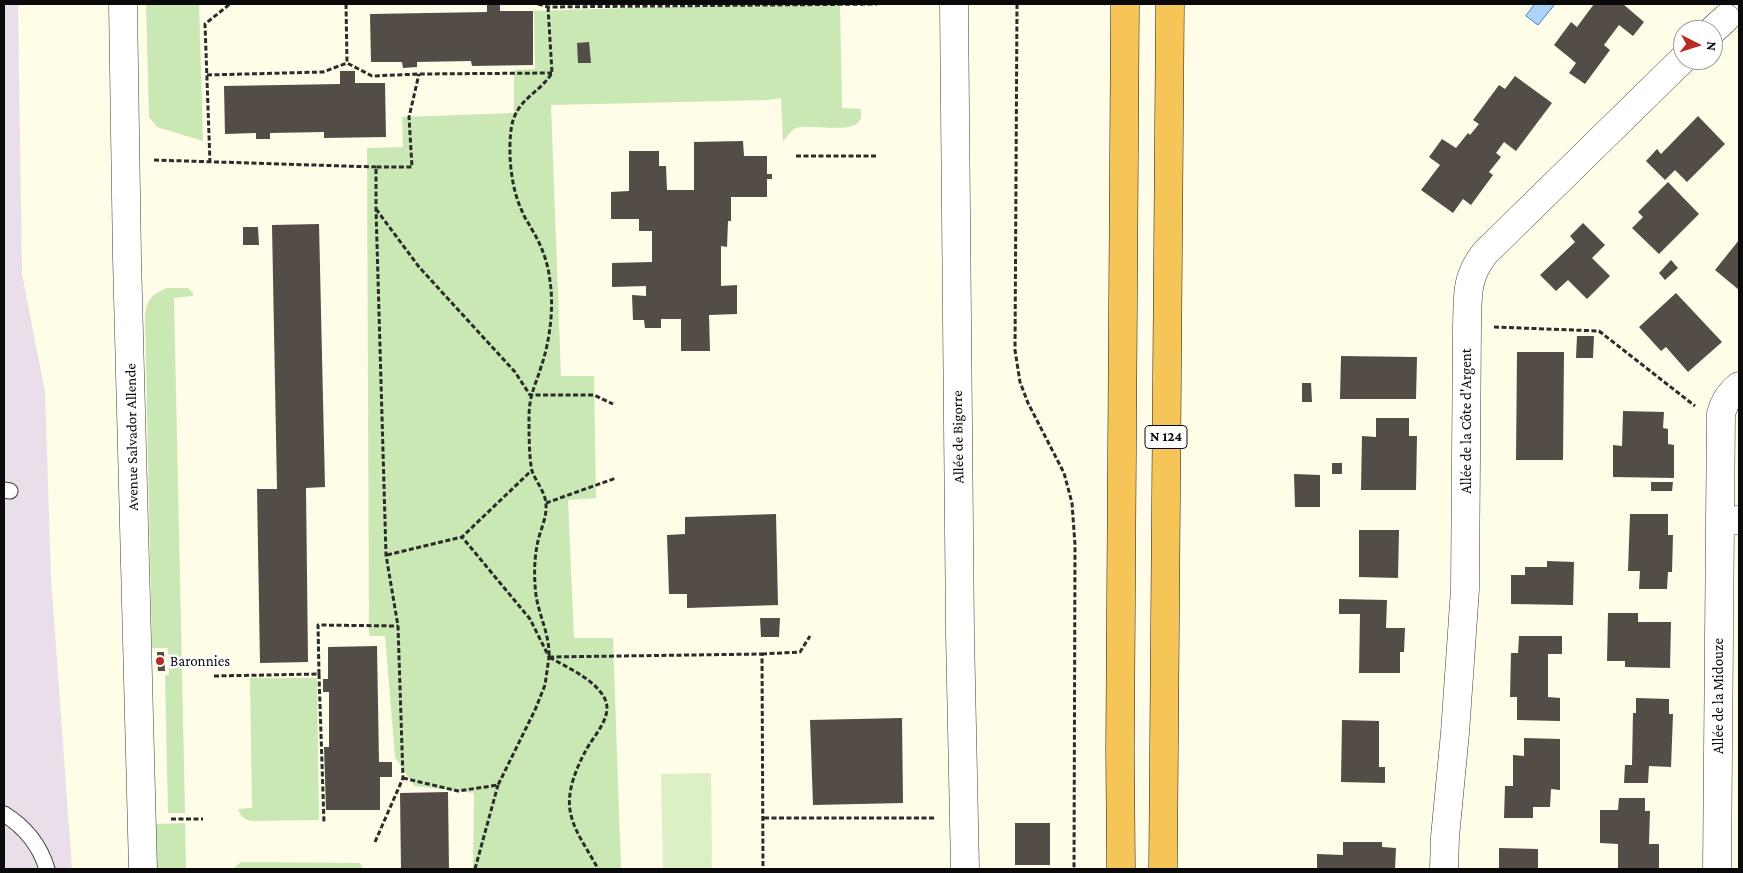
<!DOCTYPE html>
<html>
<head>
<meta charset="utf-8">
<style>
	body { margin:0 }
	#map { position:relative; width:1743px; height:873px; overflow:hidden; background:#fffce8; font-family:"Crimson Pro",serif }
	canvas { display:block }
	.frame { position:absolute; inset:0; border:5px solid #0a0a0a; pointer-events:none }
	.north { position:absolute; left:1673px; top:20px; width:50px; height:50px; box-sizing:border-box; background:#fff; border:1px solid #9d9d9d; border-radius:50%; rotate:95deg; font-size:14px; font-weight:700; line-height:20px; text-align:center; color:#0a0a0a }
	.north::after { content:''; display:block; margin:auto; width:18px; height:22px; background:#b82a24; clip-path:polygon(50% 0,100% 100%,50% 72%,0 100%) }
</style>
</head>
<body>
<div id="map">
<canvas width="1743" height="873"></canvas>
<div class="frame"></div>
<div class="north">N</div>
</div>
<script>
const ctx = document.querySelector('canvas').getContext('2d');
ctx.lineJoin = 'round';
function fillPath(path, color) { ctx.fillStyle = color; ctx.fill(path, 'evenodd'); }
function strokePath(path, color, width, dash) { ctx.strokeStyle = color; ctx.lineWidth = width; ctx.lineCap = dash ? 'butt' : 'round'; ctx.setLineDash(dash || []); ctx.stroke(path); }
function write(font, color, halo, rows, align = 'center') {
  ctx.font = font + ' "Crimson Pro",serif'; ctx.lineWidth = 5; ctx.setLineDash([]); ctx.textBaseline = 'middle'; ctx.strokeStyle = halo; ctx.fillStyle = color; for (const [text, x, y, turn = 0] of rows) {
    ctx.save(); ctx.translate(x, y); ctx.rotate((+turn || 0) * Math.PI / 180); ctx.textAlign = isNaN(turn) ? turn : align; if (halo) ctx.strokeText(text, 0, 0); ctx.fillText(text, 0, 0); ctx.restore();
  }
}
fillPath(new Path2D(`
	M4,4H18L22,274L45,392L51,578L72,869H4Z`), '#e9deea');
fillPath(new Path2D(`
	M146,4H199L203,141L157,127L149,117Z
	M757,4H840L842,108L861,109C861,113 862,117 860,120C852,135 811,123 796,128C790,131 787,137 783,142L781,98L768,100L551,105L561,376H594L596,498L568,500L574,638H613L621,869H473L474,793L414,786L395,757L385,636H369L367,148L403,147L402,117L514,113V70L535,69L534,11Z
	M167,288H188L193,293V296L174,298L185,813H168L165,675H169L168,648H152L145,316C147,299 151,295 167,288Z
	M250,678H317L319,820L251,821C244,819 240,816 238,809L252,808Z
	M185,823L186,869H156L155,824Z
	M241,862L360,863L363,869H235L236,866Z`), '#cae8b3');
fillPath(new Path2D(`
	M711,773L712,869H663L661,774Z`), '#ddefc4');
const water = new Path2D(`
	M1535,4H1555L1538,25L1526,16Z`);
fillPath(water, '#add4f5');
strokePath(water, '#3582cc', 1);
fillPath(new Path2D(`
	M487,4H500V11H533V65L472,66L471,61L417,62V67L403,68L402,62H371L370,14L487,12Z
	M1594,4H1623L1644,22L1633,36L1619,25L1604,45L1610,50L1585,84L1569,73L1576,63L1554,45L1571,22L1577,27Z
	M589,42L591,63H578L577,43Z
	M340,71H355V83H385L386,137L324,138V132L270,133V139H256V133L225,134L224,86L340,84Z
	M1515,76L1552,103L1516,151L1504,142L1496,153L1501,157L1489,172L1493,175L1471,205L1463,199L1453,213L1421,190L1440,165L1429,157L1442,139L1456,148L1468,133L1470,135L1479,124L1473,120L1482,108L1499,85L1505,89Z
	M1698,116L1725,144L1687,182L1675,170L1665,180L1646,161L1657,149L1661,154Z
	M743,141L744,156H767V174H772V179H767V197H731V221H728L727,247L721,246V286L737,285V314L709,315L710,351H681V319H661V328H645L644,320H633L632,295L646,296V286L612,287V263L652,262V231H639V219H611V192L629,191V151H659V166H666L667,190H694V142Z
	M1668,182L1699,214L1659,254L1632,228L1643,217L1638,212Z
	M1583,223L1605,245L1592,258L1610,276L1587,299L1568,280L1556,291L1540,275L1575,242L1570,236Z
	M319,224L325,487L306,488L308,662L260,663L257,489H277L272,225Z
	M243,227H258L259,245H243Z
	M1739,240V290L1715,270Z
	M1671,260L1678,268L1665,280L1659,273Z
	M1676,293L1722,342L1688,372L1666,347L1661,351L1639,327Z
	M1577,336H1594L1593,358H1576Z
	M1517,352H1564L1563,460H1516Z
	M1341,356L1417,357L1416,399H1340Z
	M1302,383H1311L1312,402H1302Z
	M1623,411L1664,412L1663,428L1668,429V444L1674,445V478L1613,477V445L1622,446Z
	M1376,418H1409V436H1417L1416,490H1361L1362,436L1376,437Z
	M1332,463H1342V474H1332Z
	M1294,474L1320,475V507H1295Z
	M1651,482H1673L1672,491H1651Z
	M776,514L778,605L687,608V594H669L667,535L685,534V517Z
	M1630,514H1668V535H1673L1672,572H1668L1667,589H1639L1640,571H1628Z
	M1359,530H1399L1398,578L1359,577Z
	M1547,561L1574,562L1573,605L1511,604V575H1525V567H1547Z
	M1339,599L1387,600L1386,628H1405L1404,652H1400V673H1359L1360,614H1339Z
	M1608,613H1638V622H1671L1670,668L1625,667V661H1607Z
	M760,618H780L779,637H761Z
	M1519,636H1562V654H1548V697L1560,698V721L1517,720V697H1510L1511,653H1518Z
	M377,646L379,762H392V777H380V810H326L324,747H329V692H323V679H328V647Z
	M157,652H164L165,671H158Z
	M1636,698L1669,699V714H1673L1671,767L1649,766L1648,783H1624L1625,765H1632L1633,713H1636Z
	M902,718L903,803L813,805L810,720Z
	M1342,720L1379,721V767H1385V783L1341,782Z
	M1524,738L1560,739V790L1551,789L1550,807H1533V818H1504L1505,786H1513V755L1524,756Z
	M448,792L449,869H401L400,793Z
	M1619,798H1645V811H1650L1649,844H1659V869H1618V844L1600,843V810H1618Z
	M1015,823H1050V865H1015Z
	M1343,842H1382V847L1396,848L1395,869H1317V854L1343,855Z
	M1499,848L1538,849V869H1499Z`), '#534c47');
const service = new Path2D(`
	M4,490L10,491
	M4,814C25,827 40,846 47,869`);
const minor = new Path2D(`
	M954,4L960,634L965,869
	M1713,30L1726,18
	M1739,386C1729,394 1724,402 1721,414L1720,522L1739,520
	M1444,869L1445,837L1455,733L1465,589L1467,327C1468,297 1465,278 1485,253L1683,59
	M1717,869L1720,522`);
const tertiary = new Path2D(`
	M123,4L127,258L143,869`);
const trunk = new Path2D(`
	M1121,869L1120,750L1125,4
	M1163,869L1170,4`);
strokePath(service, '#3d3d3d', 17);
strokePath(minor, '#3d3d3d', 29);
strokePath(tertiary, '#3d3d3d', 29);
strokePath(trunk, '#1b1b1b', 29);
strokePath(new Path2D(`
	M346,4L347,63L372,76L419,74L552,73
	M538,4L548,7L877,4
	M1017,4L1015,350L1020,382L1028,403L1064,473L1072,503L1075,545L1074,869
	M548,7L552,73C538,95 515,99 511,130C508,155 511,188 522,211C524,217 528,222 531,228C541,244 548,262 550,281C554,308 550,341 541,367C535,387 529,395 529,418C529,432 529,458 532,471C536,482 546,493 546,505C547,519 539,532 537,546C534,562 534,579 536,595C539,616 550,635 549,657C566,667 590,677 602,694C617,714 594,734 585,752C576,769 567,791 570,810C573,831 589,851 598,869
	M207,75L323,72L347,63
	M796,156H876
	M154,160L376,167
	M210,163L205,24L230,4
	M376,209L419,267L515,372L530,395H594L613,404
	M1494,327L1599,331L1695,406
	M546,503L616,478
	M387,555L462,537L532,470
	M762,654L800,652L810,636
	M549,657L762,654L763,869
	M319,674L324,823
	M214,676L319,674L318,625L398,626
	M403,778L458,791L498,785L535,710L545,685L549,657L530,619L462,537
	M764,818H934
	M171,819H203
	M375,842L403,778L398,626L386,555L376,209V167H412L409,117L419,74
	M475,869L498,785`), '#2c2c2c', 3, [5, 2.5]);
strokePath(service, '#fff', 15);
strokePath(minor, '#fff', 28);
strokePath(tertiary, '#fff', 28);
strokePath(trunk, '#f6c558', 28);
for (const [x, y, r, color] of [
	[160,661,5,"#b82a24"]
]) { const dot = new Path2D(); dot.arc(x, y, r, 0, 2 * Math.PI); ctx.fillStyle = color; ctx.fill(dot); strokePath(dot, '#fff', 2); }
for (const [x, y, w] of [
	[1166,437,42]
]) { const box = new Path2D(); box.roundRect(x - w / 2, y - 11.5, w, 23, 4); ctx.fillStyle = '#fff'; ctx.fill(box); strokePath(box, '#0a0a0a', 1); }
write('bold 14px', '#0a0a0a', null, [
	["N 124",1166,437]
]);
write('15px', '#0a0a0a', '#fff', [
	["Allée de la Côte d'Argent",1466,421,-90],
	["Avenue Salvador Allende",132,437,-91],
	["Allée de Bigorre",958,437,-91],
	["Allée de la Midouze",1718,696,-90]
]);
write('15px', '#0a0a0a', '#fff', [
	["Baronnies",170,661]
], 'left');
</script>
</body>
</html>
